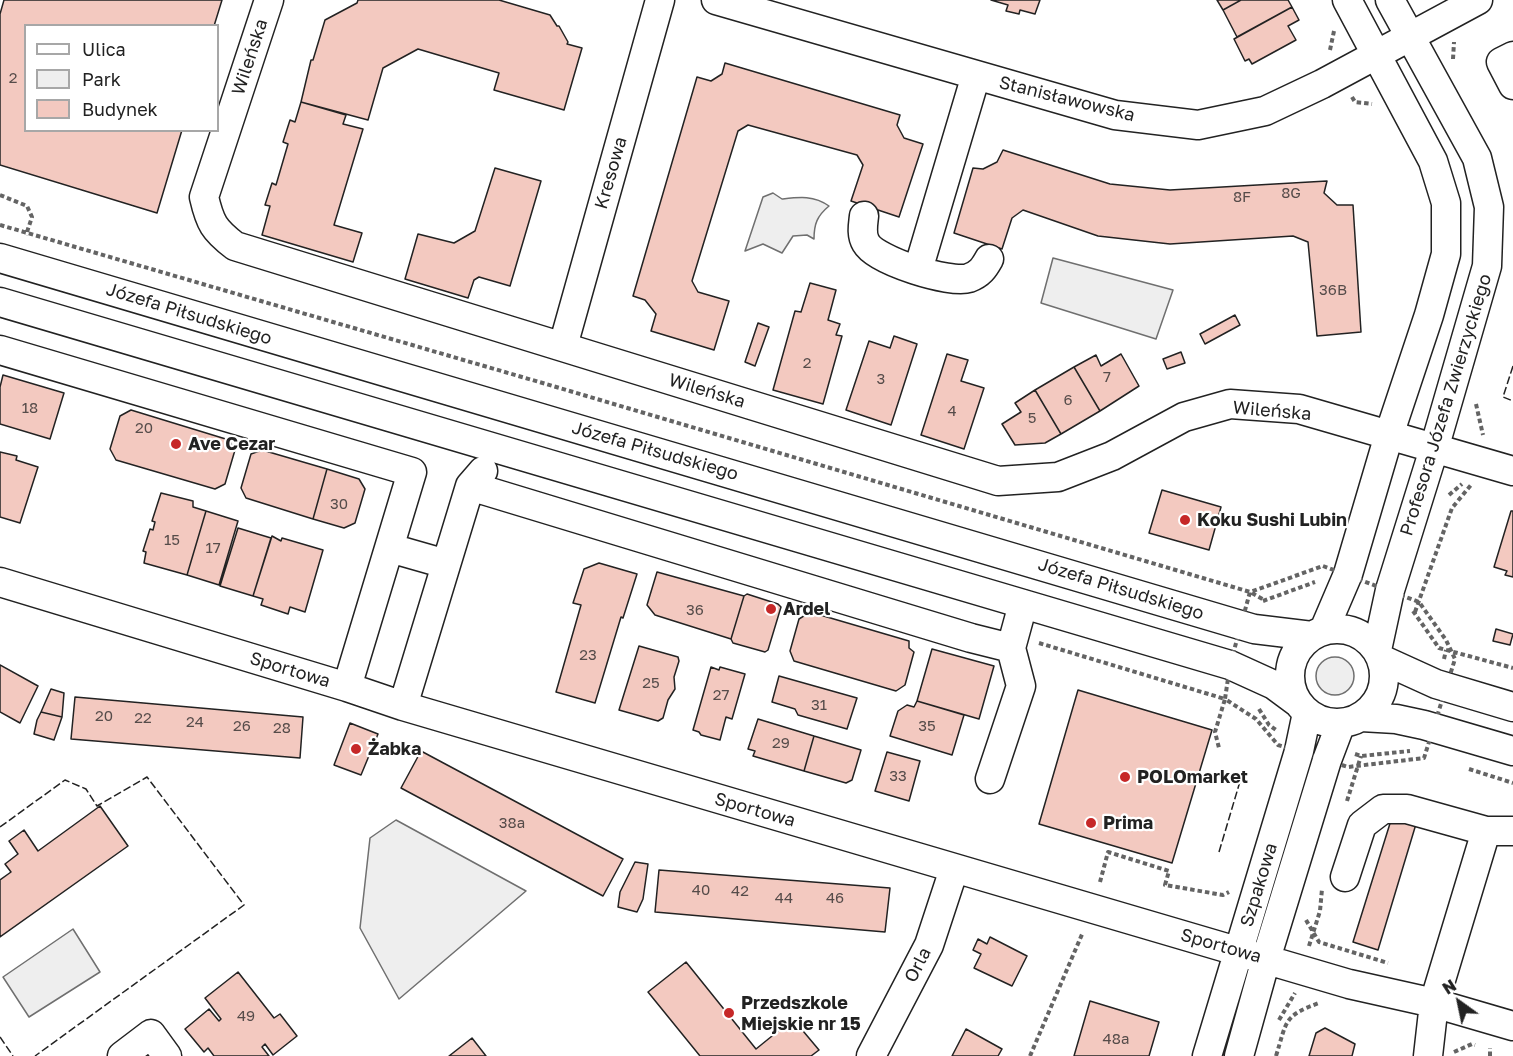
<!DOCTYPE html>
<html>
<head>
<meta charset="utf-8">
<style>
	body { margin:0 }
	#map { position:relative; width:1513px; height:1056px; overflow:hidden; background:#fff; font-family:"Golos Text",sans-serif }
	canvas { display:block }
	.legend { position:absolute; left:24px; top:24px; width:195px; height:108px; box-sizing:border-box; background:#fff; border:2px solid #a7a7a7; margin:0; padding:8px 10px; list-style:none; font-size:18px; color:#222 }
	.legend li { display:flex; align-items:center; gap:12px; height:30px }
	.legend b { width:30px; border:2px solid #a7a7a7 }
	.north { position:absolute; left:1429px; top:972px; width:60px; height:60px; -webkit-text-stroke:4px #fff; paint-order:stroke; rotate:327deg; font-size:16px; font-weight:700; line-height:24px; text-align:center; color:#222 }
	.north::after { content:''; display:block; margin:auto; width:21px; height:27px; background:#222; clip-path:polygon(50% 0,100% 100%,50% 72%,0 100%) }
</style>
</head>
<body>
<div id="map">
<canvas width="1513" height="1056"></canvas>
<ul class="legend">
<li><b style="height:8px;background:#fff"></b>Ulica</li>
<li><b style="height:16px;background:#eee"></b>Park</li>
<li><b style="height:16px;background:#f3c9c0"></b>Budynek</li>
</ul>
<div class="north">N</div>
</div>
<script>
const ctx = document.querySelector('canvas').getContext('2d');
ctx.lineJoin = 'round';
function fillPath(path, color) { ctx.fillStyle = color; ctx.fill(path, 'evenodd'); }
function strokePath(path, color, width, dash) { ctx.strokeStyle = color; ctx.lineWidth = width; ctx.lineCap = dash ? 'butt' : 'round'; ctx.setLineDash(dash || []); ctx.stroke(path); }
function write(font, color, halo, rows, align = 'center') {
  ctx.font = font + ' "Golos Text",sans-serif'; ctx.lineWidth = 4.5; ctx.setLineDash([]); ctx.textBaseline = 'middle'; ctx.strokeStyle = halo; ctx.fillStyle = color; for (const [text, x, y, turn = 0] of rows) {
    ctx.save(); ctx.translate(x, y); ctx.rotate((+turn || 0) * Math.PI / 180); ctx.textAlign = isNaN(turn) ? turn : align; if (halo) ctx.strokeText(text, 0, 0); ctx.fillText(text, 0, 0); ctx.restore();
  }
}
const green = new Path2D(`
	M773,193L782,199C799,197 814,195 829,206C817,216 814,224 814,239L807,235L793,236L782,253L763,244L745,251L763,197Z
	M1053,258L1173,290L1156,339L1041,303Z
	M1316 676a19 19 0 1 1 38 0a19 19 0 1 1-38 0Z
	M396,820L526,891L399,999L360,928L370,838Z
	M73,929L100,972L29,1017L3,977Z`);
fillPath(green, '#eee');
strokePath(green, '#6f6f6f', 1.5);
const building = new Path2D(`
	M4,0H222L214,26H26V130H182L157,213L0,165V14Z
	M358,0H499L550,15L557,26H559L568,42L567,44L582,48L564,110L494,90L499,73L418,49L383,68L368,120L301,102L311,60H313L325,20L357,3Z
	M991,0H1040L1035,14L1020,10L1019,14L1006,11L1008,5Z
	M1217,0H1241L1223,10Z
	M1241,0H1288L1292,7L1237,37L1223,10Z
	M1292,7L1299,20L1288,26L1296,40L1252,64L1249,59L1245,61L1234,39Z
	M725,63L900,115L897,125L904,138L923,144L899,217L851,201L863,165L857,155L748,125L738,131L692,281L698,292L729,301L714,350L651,331L656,314L645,300L633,296L697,77L711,81L722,74Z
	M301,102L346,115L343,124L363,129L334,225L362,233L353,262L262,235L270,206L265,205L272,183L276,185L288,144L283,142L290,120L295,122Z
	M1003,150L1110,184L1170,190L1327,181L1324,193L1337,205H1353L1361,332L1317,336L1308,242L1293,236L1170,244L1098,236L1023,210L1012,218L1002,249L954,233L973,168L983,169L997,162Z
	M495,168L541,181L510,286L479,277L474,280L468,298L405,279L418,234L454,243L475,231Z
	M810,283L836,290L828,320L840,324L836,335L842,336L823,404L773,390L795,311L801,312Z
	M1235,315L1240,325L1205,344L1200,334Z
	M758,323L769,327L755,366L745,362Z
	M894,336L917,344L891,425L846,410L869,341L890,348Z
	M1181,352L1185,363L1167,369L1163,359Z
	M947,354L968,360L961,381L984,388L964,449L921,435Z
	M1121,354L1139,386L1100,411L1074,367L1096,355L1101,366Z
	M1074,367L1100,411L1061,434L1035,390Z
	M3,375L64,393L50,439L0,424V387Z
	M1035,390L1061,434L1045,443L1015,445L1002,424L1021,412L1015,403Z
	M131,410L229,440L235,450L225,484L215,489L116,460L110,449L120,416Z
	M262,450L327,469L313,519L246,498L241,488L251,454Z
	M0,452L17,456L16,460L38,467L20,523L0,517Z
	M327,469L359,479L365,489L355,523L344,528L313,519Z
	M1162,490L1221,507L1209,550L1149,533Z
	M161,493L193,501V507L206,511L187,575L144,563L146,552L143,551L150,529L153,530L155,522L152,521Z
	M206,511L238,521L219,585L187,575Z
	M1511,511H1513V577L1505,575L1507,571L1494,567Z
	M238,528L271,538L253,596L220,586Z
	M272,536L281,541L282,538L323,550L305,612L290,607L288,614L261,605L263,599L253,596Z
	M599,563L637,574L623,618L621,617L595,703L556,692L581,605L573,603L584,569Z
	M657,572L744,596L731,639L655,615L647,605Z
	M747,594L778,604L781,607L768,650L765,652L733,643L731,639L744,596Z
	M810,612L909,641V648L914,652L905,685L896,691L794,661L790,651L799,619Z
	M1496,629L1513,634L1510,645L1493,641Z
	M639,646L678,657L679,661L674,677L675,689L668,700L663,718L658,721L619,710Z
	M932,649L994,666L979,719L917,701Z
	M0,665L38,686L20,723L0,712Z
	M711,667L719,670L720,667L745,674L732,719L726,717L720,740L701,735L699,732L693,730Z
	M779,676L857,698L847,729L798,715L795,709L772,702Z
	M51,689L64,693L62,717L41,712Z
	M1078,690L1212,730L1172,863L1039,824Z
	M75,697L303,717L300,758L71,739Z
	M917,701L964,715L952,755L890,736L898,711L907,705L914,707Z
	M41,712L62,717L54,740L34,734L37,720Z
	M758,719L814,736L804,771L753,756L755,751L748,749Z
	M350,723L378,734L361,775L334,765Z
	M814,736L861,750L852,780L846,783L804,771Z
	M421,751L623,859L603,896L401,788Z
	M887,752L920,761L909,801L875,791Z
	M100,806L128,846L0,937V880L11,872L5,864L18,854L9,841L24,830L38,851Z
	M1392,817L1416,824L1378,950L1353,942Z
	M635,862L648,864L643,899L637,912L618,907L620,892Z
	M659,870L890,888L885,932L655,912Z
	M990,937L1027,956L1012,986L974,968L981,954L973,950L978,939L987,944Z
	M686,962L756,1049L793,1019L819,1050L811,1056H700L648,992Z
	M238,972L274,1018L280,1014L297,1036L273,1055L265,1044L262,1047L269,1056H214L208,1048L204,1052L185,1029L209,1009L219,1021L221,1019L205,998Z
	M1090,1001L1159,1022L1149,1056H1074Z
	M1325,1028L1355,1044L1352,1056H1309L1316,1033Z
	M966,1029L1002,1049L998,1056H952Z
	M472,1038L486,1056H449Z`);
fillPath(building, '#f3c9c0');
strokePath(building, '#222', 1.5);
const minor = new Path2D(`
	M269,0L204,197C210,223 214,230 235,246L998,481L1058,477L1112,456L1184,417L1230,404L1299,409L1513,471
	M716,0L1115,115L1198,125L1265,111L1322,84L1478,0
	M1513,56L1501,62L1513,85
	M864,216C863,225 861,235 866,243C876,261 950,284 969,278C980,274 984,268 989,259
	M0,258L1254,629L1312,636
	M918,270L976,75
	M0,302L1230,665L1274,685L1297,702
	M563,346L660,0
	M0,350L412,472L347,687
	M470,486L971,638L1011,648
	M390,548L446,564
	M0,582L347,687L403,706L1349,984L1434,1003L1513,1026
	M1290 676a47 47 0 1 1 94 0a47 47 0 1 1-94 0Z
	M1324,630L1348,574L1389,435L1429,315L1446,254V203L1433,161L1347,0
	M1377,650L1390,590L1434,449L1487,266L1489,207L1477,158L1390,0
	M1381,659L1436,684L1513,707
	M403,706L470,486L483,471
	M1361,717L1396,719L1424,725L1513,751
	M990,779L1021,686L1011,648L1023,604
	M1345,877L1362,825L1383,809H1407L1486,831
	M122,1056L151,1034L167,1056
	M871,1056L929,945L954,869
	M1207,1056L1299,751L1307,713
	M1239,1056L1266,959L1327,760L1341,723
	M1428,1056L1434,1003L1486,831H1513`);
strokePath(minor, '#222', 31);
strokePath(new Path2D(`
	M1330,50L1334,31
	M1453,59L1454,42
	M1352,97L1355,102L1372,104
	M0,195L27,206L32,217L26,235
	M0,225L546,384L1250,592L1264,600
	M1476,404L1483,435
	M1449,495L1462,484
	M1323,566L1419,602L1446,640L1455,659L1424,758L1348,767L1278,745L1256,719L1225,699L1230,665L1250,592Z
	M1263,601L1315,582
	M1413,611L1439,648L1513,668
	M1415,612L1452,508L1471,485
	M1039,643L1225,699L1215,732L1219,748
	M1444,659L1446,650
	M1259,709L1269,725L1276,730
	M1355,754L1361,756L1410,751
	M1469,769L1513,783
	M1347,801L1361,756
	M1100,882L1108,852L1169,871L1165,885L1223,895L1229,892
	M1306,920L1319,942L1388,963
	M1309,946L1320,911L1322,889
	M1279,1020L1295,993
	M1454,1052L1472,1044L1475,1045
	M1030,1056L1083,932
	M1276,1056C1287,1021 1283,1016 1319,1003
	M1490,1056V1048`), '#646464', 4, [4.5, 3]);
strokePath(minor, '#fff', 28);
strokePath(new Path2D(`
	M1513,366L1503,397L1513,401
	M0,827L65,780L86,789L97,806L147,777L244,905L35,1056
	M1219,852L1244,768
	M0,1037L13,1056`), '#222', 1.5, [8, 3]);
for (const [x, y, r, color] of [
	[176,444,6,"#c62828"],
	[1185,520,6,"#c62828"],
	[771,609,6,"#c62828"],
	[356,749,6,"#c62828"],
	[1125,777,6,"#c62828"],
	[1091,823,6,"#c62828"],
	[729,1013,6,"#c62828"]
]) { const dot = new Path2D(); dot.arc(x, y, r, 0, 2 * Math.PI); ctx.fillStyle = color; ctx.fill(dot); strokePath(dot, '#fff', 2); }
write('15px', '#564c4a', null, [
	["2",13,78],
	["8G",1291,193],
	["8F",1242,197],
	["36B",1333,290],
	["2",807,363],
	["7",1107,377],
	["3",881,379],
	["6",1068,400],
	["18",30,408],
	["4",952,411],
	["5",1032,418],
	["20",144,428],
	["30",339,504],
	["15",172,540],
	["17",213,548],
	["36",695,610],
	["23",588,655],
	["25",651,683],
	["27",721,695],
	["31",819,705],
	["20",104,716],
	["22",143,718],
	["24",195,722],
	["26",242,726],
	["35",927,726],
	["28",282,728],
	["29",781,743],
	["33",898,776],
	["38a",512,823],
	["40",701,890],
	["42",740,891],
	["44",784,898],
	["46",835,898],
	["49",246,1016],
	["48a",1116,1039]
]);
write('18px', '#222', '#fff', [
	["Wileńska",250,57,-72],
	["Stanisławowska",1067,99,14],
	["Kresowa",611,173,-74],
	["Józefa Piłsudskiego",189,314,17],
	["Wileńska",707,391,17],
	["Profesora Józefa Zwierzyckiego",1446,405,-73],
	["Wileńska",1272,411,5],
	["Józefa Piłsudskiego",655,451,16],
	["Józefa Piłsudskiego",1121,589,17],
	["Sportowa",290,670,17],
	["Sportowa",755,810,16],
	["Szpakowa",1259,885,-73],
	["Sportowa",1221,946,16],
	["Orla",918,965,-63]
]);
write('bold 18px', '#222', '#fff', [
	["Ave Cezar",188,444],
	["Koku Sushi Lubin",1197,520],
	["Ardel",783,609],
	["Żabka",368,749],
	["POLOmarket",1137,777],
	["Prima",1103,823],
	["Przedszkole",741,1003],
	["Miejskie nr 15",741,1024]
], 'left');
</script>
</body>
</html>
